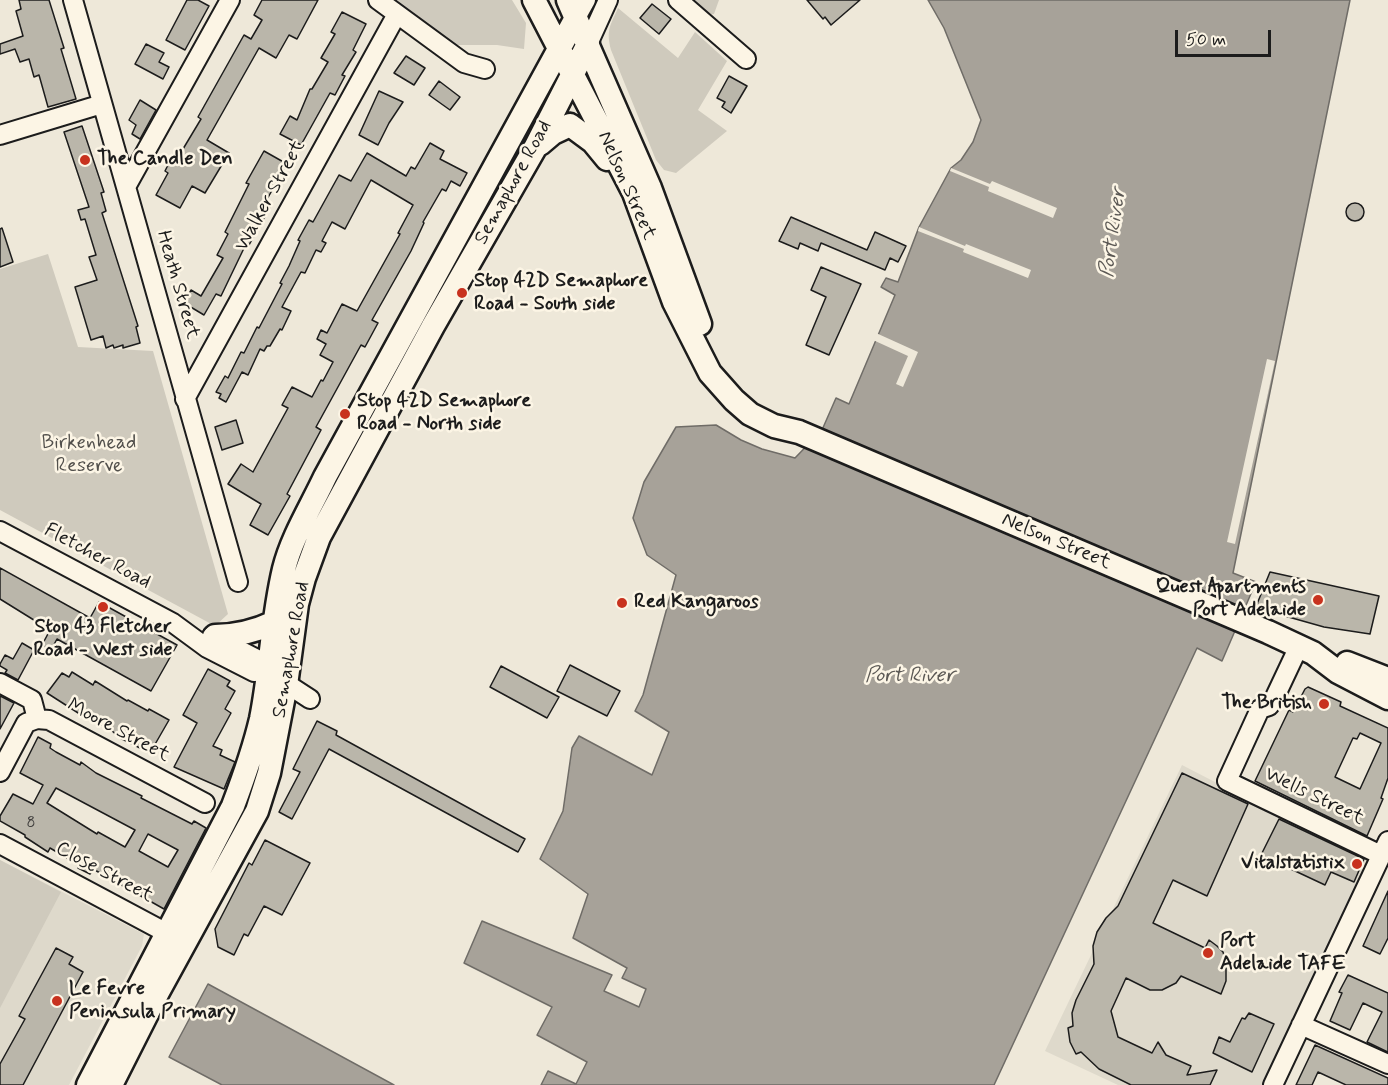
<!DOCTYPE html>
<html>
<head>
<meta charset="utf-8">
<style>
	body { margin:0 }
	#map { position:relative; width:1388px; height:1085px; overflow:hidden; background:#eee8d9; font-family:Mynerve,sans-serif }
	canvas { display:block }
	.scale { position:absolute; left:1175px; top:30px; width:96px; height:27px; box-sizing:border-box; border:3px solid #1c1c1c; border-top:0; padding-left:8px; font-size:18px; line-height:21px; white-space:nowrap; color:#1c1c1c; -webkit-text-stroke:4px #fcf5e5; paint-order:stroke }
</style>
</head>
<body>
<div id="map">
<canvas width="1388" height="1085"></canvas>
<div class="scale">50 m</div>
</div>
<script>
const ctx = document.querySelector('canvas').getContext('2d');
ctx.lineJoin = 'round';
function fillPath(path, color) { ctx.fillStyle = color; ctx.fill(path, 'evenodd'); }
function strokePath(path, color, width, dash) { ctx.strokeStyle = color; ctx.lineWidth = width; ctx.lineCap = dash ? 'butt' : 'round'; ctx.setLineDash(dash || []); ctx.stroke(path); }
function write(font, color, halo, rows, align = 'center') {
  ctx.font = font + ' Mynerve,sans-serif'; ctx.lineWidth = 5; ctx.setLineDash([]); ctx.textBaseline = 'middle'; ctx.strokeStyle = halo; ctx.fillStyle = color; for (const [text, x, y, turn = 0] of rows) {
    ctx.save(); ctx.translate(x, y); ctx.rotate((+turn || 0) * Math.PI / 180); ctx.textAlign = isNaN(turn) ? turn : align; if (halo) ctx.strokeText(text, 0, 0); ctx.fillText(text, 0, 0); ctx.restore();
  }
}
fillPath(new Path2D(`
	M1182,765L1242,796L1370,856L1263,1085H1118L1045,1051Z
	M0,860L144,934L142,946L69,1085H0Z`), '#ded9cb');
fillPath(new Path2D(`
	M397,0H512L526,23L524,49L497,45H456Z
	M691,0H719L714,14L709,15Z
	M618,8L678,58L695,32L727,61L698,110L727,131L676,173L664,170L656,160L611,50C606,30 610,26 618,8Z
	M48,254L78,347L153,351L228,614L215,626L0,510V269Z
	M0,860L61,892L0,1008Z`), '#cfcabd');
const water = new Path2D(`
	M928,0H1350L1233,573L1256,582L1222,661L1197,648L994,1085H541L548,1071L576,1084L587,1062L537,1035L552,1007L464,963L482,921L612,975L604,991L639,1007L646,989L622,978L627,968L573,938L588,894L540,859L563,811L572,748L579,736L652,775L669,732L635,711L643,695L676,575L647,555L633,518L644,482L676,427L716,425L741,440L762,449L795,458L822,430L836,398L849,404L895,295L881,287L886,278L898,282L919,227L951,168L961,160L973,142L981,120L944,28Z
	M208,984L394,1085H222L169,1057Z`);
fillPath(water, '#a7a299');
strokePath(water, '#6f6c67', 1.5);
fillPath(new Path2D(`
	M951,168L990,184L992,181L1057,208L1053,218L988,191L989,187L950,171Z
	M919,227L965,246L966,244L1031,270L1028,278L963,252L964,249L918,231Z
	M876,333L918,352L903,387L896,384L908,356L873,340Z
	M1267,359L1275,361L1235,544L1227,542Z`), '#eee8d9');
const building = new Path2D(`
	M19,0H49L64,48L61,49L76,99L48,107L39,75L34,77L29,59L20,62L15,49L0,54V44L23,36L16,11L21,9Z
	M187,0H198L209,6L185,50L166,40Z
	M262,0H318L297,39L289,35L276,58L259,48L207,140L229,153L205,193L192,186L180,208L156,195L168,173L165,171L175,151L180,154L201,119L198,117L244,35L251,39L262,20L254,15Z
	M807,0H860L831,25L825,17L823,19Z
	M652,4L671,19L659,34L640,18Z
	M342,12L366,24L353,50L356,52L342,75L345,76L335,95L330,93L301,145L280,134L290,116L297,120L310,89H312L328,62L321,58L335,34L331,32Z
	M146,44L164,53L159,62L169,67L163,79L135,64Z
	M406,56L425,68L414,85L394,73Z
	M729,76L747,86L731,113L722,107L725,102L717,98Z
	M439,81L460,97L450,110L429,95Z
	M379,91L403,102L389,123L378,145L359,135Z
	M140,100L156,110L140,139L132,134L136,125L129,120Z
	M82,126L104,192L101,193L106,211L102,213L138,326L136,327L140,343L123,348V345L114,348L113,345L106,348L103,336L91,340L75,287L97,280L89,257L96,255L85,219L81,220L78,210L89,207L64,132Z
	M430,143L444,151L440,159L467,173L460,186L451,181L446,191L442,189L423,222L424,223L411,251L372,320L378,323L365,347L361,345L316,427L321,430L287,494L290,496L268,535L250,525L261,504L228,484L241,464L253,472L288,408L282,405L292,387L312,397L321,380L323,381L333,362L320,355L326,344L317,339L321,330L327,333L342,304L357,311L400,234L398,233L413,205L371,180L345,229L332,222L322,241L326,243L321,252L316,250L305,273L301,272L282,307L291,311L282,330L280,329L270,346H267L264,351L260,349L248,375L242,372L226,402L219,398L221,394L216,392L225,376L228,378L241,352L244,353L257,327L259,328L282,284L280,283L289,266L300,241L298,240L309,220L313,222L339,175L351,181L367,153L406,176L411,167L415,169Z
	M264,151L287,164L266,201L272,204L249,245L246,244L221,296L216,294L204,315L184,303L191,290L201,296L223,258L217,255L228,234L225,232L249,184L246,183Z
	M1346 212a9 9 0 1 1 18 0a9 9 0 1 1-18 0Z
	M791,217L867,250L875,232L906,246L898,262L890,258L885,270L821,243L818,251L800,243L798,249L779,241Z
	M2,228L13,262L0,267V229Z
	M821,267L861,284L829,355L806,345L826,297L811,290Z
	M236,420L243,443L222,450L215,427Z
	M0,568L90,618L99,602L177,645L151,691L57,639L51,650L42,645L50,630L0,599Z
	M1270,572L1379,596L1370,634L1324,627L1285,616L1257,604Z
	M22,643L34,650L18,680L5,673L7,670L0,666V664L5,655L13,659Z
	M570,665L620,691L607,716L557,691Z
	M501,666L559,697L547,718L490,687Z
	M208,669L230,681L227,686L235,691L225,709L231,713L213,746L222,750L220,755L235,762L224,789L174,767L197,723L183,715Z
	M72,672L93,685L95,681L127,701L128,700L148,711L149,709L169,720L150,753L120,738L111,730L87,716L86,718L47,693L62,673L69,677Z
	M1308,687L1341,702L1340,706L1388,728V778L1381,798L1383,799L1367,836L1255,781L1289,710L1293,712L1305,689ZM1360,733L1381,743L1360,789L1335,777L1353,738L1357,739Z
	M0,696L14,703L0,729Z
	M317,721L337,731L336,735L525,839L518,852L329,749L292,819L279,812L300,772L293,769Z
	M38,737L51,744L50,748L56,752L80,765L81,762L96,773L142,796L141,798L192,824L194,821L206,828L164,909L93,869L90,874L78,868L79,865L50,848L48,852L25,837V835L0,821V816L13,794L33,804L43,785L20,773ZM56,788L135,830L125,847L98,832L97,834L47,803ZM148,834L178,850L168,867L139,851Z
	M1182,773L1248,804L1207,896L1173,880L1153,923L1205,948L1209,940L1217,946L1223,952L1226,962V981L1221,994L1181,976L1176,983L1162,990H1150L1126,978L1111,1011L1118,1037L1152,1053L1158,1042L1166,1055L1191,1066L1187,1075L1217,1070L1210,1085H1131L1099,1069L1081,1052L1076,1054L1070,1042L1068,1028L1073,1026L1072,1013L1076,1000L1094,964L1093,946L1097,932L1106,918L1118,906Z
	M1279,819L1364,859L1354,882L1331,872L1325,885L1261,855Z
	M265,840L310,863L282,915L264,906L248,936L244,934L234,955L218,947L215,929L249,863L252,865Z
	M1388,891V938L1380,954L1363,946Z
	M56,948L73,957L69,964L83,972L23,1085H0V1064L25,1019L19,1016Z
	M1348,975L1388,993V1052L1367,1042L1382,1012L1363,1003L1350,1030L1330,1021L1342,993L1339,992Z
	M1249,1013L1274,1024L1252,1072L1213,1053L1219,1037L1230,1042L1242,1018L1245,1019Z
	M1315,1045L1388,1078V1085H1346L1318,1072L1312,1085H1296Z`);
fillPath(building, '#bab6aa');
strokePath(building, '#1c1c1c', 1.5);
const minor = new Path2D(`
	M73,0L238,582
	M378,0L464,63L485,69
	M678,0L746,59
	M576,18L586,0
	M588,44L608,0
	M0,135L102,104
	M126,187L230,0
	M185,399L397,14
	M0,531L173,623L207,648L254,672L267,671
	M212,636L261,661L267,671L310,699
	M1299,646L1274,699L1269,706L1260,709L1227,781L1381,855
	M0,683L32,700L37,719
	M0,772L26,723L37,719L49,720L205,803
	M0,844L178,939
	M1301,1025L1388,1064
	M1273,1085L1388,841`);
const major = new Path2D(`
	M534,0L634,193L674,302L710,373L734,400L750,414L774,426L799,432L1268,632L1313,653L1338,672L1388,698
	M568,0L650,188L700,324
	M540,144L553,133L570,125L593,142L607,159
	M215,636C236,636 256,631 275,622
	M1347,663L1388,679
	M88,1085L233,806C244,777 254,749 261,719C271,669 272,619 284,569C292,537 311,507 325,477L576,18
	M111,1085L158,992L257,811L269,773L286,685L297,604L304,578L319,537L433,326L535,148L588,44`);
strokePath(minor, '#1c1c1c', 22);
strokePath(major, '#1c1c1c', 27);
strokePath(minor, '#fcf5e5', 18);
strokePath(major, '#fcf5e5', 22);
for (const [x, y, r, color] of [
	[85,160,6,"#c8321e"],
	[462,293,6,"#c8321e"],
	[345,414,6,"#c8321e"],
	[1318,600,6,"#c8321e"],
	[622,603,6,"#c8321e"],
	[103,607,6,"#c8321e"],
	[1324,704,6,"#c8321e"],
	[1357,864,6,"#c8321e"],
	[1208,953,6,"#c8321e"],
	[57,1001,6,"#c8321e"]
]) { const dot = new Path2D(); dot.arc(x, y, r, 0, 2 * Math.PI); ctx.fillStyle = color; ctx.fill(dot); strokePath(dot, '#fcf5e5', 2); }
write('16px', '#444240', null, [
	["8",31,824]
]);
write('bold 20px', '#1c1c1c', '#fcf5e5', [
	["The Candle Den",97,160],
	["Stop 42D Semaphore",474,282],
	["Road - South side",474,305],
	["Stop 42D Semaphore",357,402],
	["Road - North side",357,425],
	["Quest Apartments",1306,588,"right"],
	["Port Adelaide",1306,611,"right"],
	["Red Kangaroos",634,603],
	["Stop 43 Fletcher",103,628,"center"],
	["Road - West side",103,651,"center"],
	["The British",1312,704,"right"],
	["Vitalstatistix",1345,864,"right"],
	["Port",1220,942],
	["Adelaide TAFE",1220,965],
	["Le Fevre",69,990],
	["Peninsula Primary",69,1013]
], 'left');
write('20px', '#1c1c1c', '#fcf5e5', [
	["Semaphore Road",514,183,-61],
	["Nelson Street",626,186,66],
	["Walker Street",271,196,-61],
	["Heath Street",177,285,74],
	["Nelson Street",1056,542,23],
	["Fletcher Road",97,557,28],
	["Semaphore Road",292,650,-80],
	["Moore Street",118,731,28],
	["Wells Street",1314,797,26],
	["Close Street",104,873,28]
]);
write('20px', '#52504c', '#fcf5e5', [
	["Birkenhead",89,444],
	["Reserve",89,467]
]);
write('italic 21px', '#5b5854', '#fcf5e5', [
	["Port River",1114,233,-82],
	["Port River",910,677]
]);
</script>
</body>
</html>
